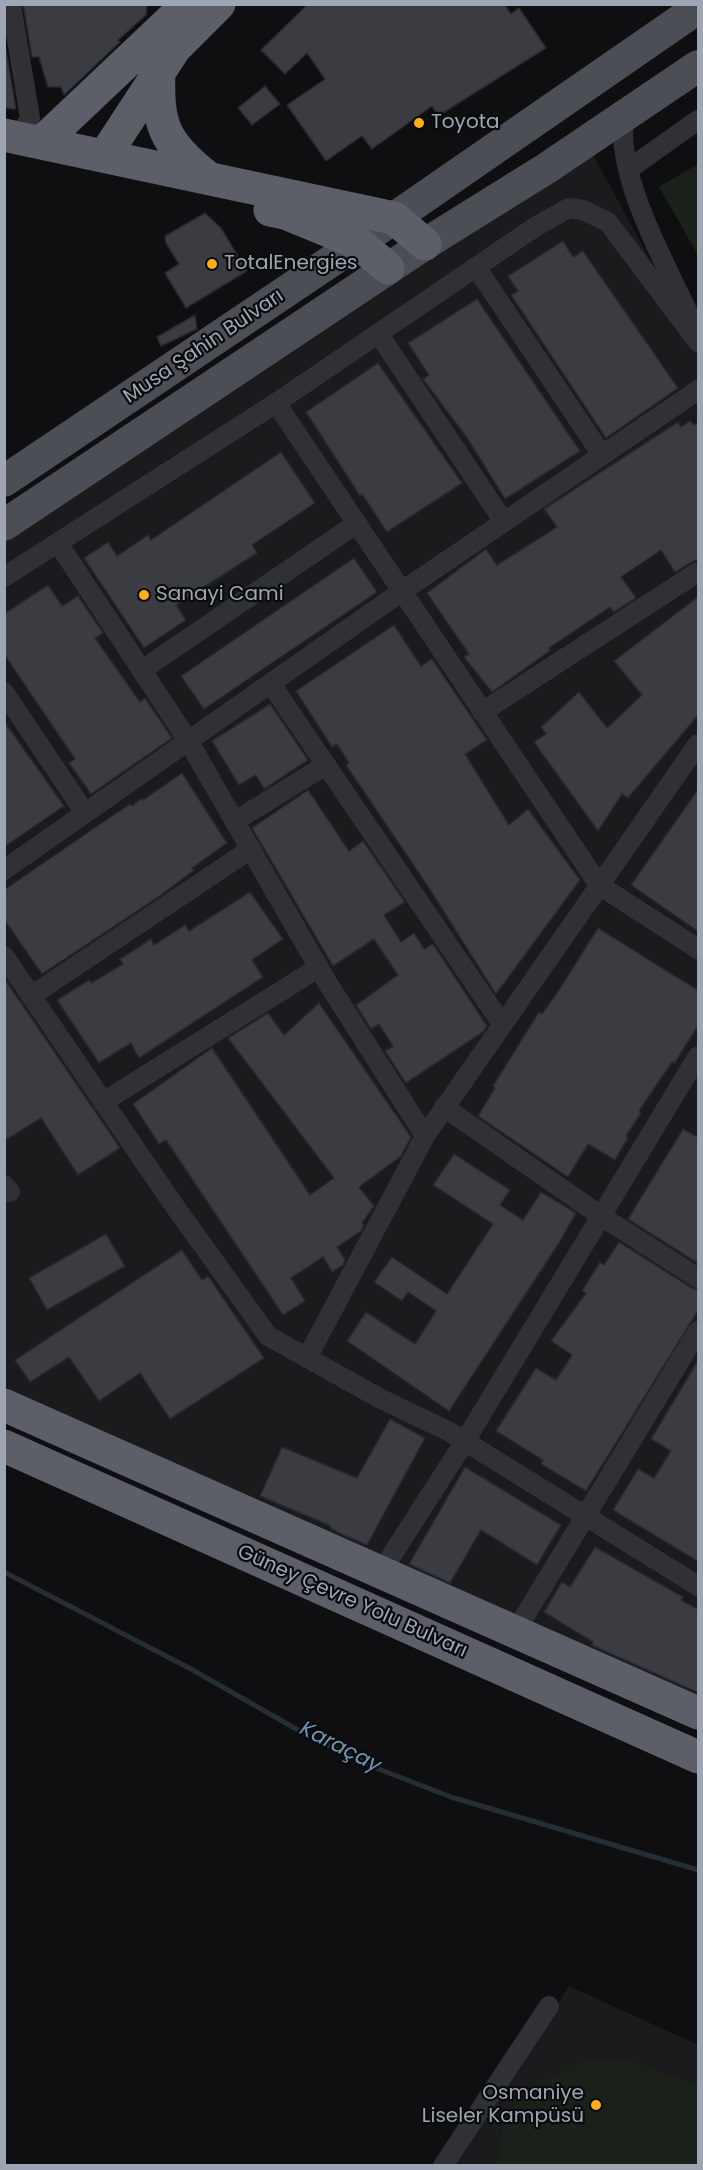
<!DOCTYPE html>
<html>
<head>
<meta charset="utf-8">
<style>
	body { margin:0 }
	#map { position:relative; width:703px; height:2170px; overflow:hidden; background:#0f0f11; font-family:Poppins,sans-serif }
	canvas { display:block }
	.frame { position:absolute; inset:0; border:6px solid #9fa6b3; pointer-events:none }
</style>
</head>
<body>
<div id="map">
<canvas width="703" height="2170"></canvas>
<div class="frame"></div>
</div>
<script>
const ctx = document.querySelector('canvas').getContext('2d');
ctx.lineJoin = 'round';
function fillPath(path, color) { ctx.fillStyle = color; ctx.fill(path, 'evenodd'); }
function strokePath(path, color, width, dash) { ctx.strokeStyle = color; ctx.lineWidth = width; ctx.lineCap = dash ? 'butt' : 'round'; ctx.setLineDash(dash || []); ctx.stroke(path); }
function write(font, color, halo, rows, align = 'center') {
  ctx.font = font + ' Poppins,sans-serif'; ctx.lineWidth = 4.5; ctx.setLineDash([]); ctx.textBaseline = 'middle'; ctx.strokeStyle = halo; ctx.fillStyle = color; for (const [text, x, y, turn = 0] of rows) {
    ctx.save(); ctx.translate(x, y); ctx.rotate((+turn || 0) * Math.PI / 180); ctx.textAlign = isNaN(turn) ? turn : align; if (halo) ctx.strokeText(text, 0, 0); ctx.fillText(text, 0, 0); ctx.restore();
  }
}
fillPath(new Path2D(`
	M590,149L698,348V1704L5,1389V528Z
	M569,1986L698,2045V2165L455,2166Z`), '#1b1b1e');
fillPath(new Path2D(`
	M698,164V255L659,187Z
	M585,2059H625L698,2085V2165H496L504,2124L524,2091Z`), '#19211a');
strokePath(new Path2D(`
	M4,1572L191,1669L305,1734L376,1768L451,1797L698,1870`), '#252e35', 5);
const building = new Path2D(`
	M23,4H147L146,15L118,40L120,42L64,95L61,87H48L39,57H32Z
	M308,4H504L511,14L519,8L546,48L438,116L432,106L372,149L362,136L326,161L287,105L325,79L307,53L285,74L261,50Z
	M4,38L16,109L4,108Z
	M265,86L280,104L252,125L238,108Z
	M205,213L221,228L247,271L186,308L165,273L179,264L166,243L165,236Z
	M563,241L573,257L583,251L678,388L606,438L511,295L518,291L508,276Z
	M477,299L580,451L505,499L468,439L423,379L429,375L408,343Z
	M195,315L197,329L161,346L157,337Z
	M378,363L462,483L387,532L362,494L360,496L306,412Z
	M690,421L694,425L699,422V558L675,572L661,550L621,577L636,598L614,612L610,607L549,648L551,650L492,692L464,657L469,654L427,593L486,549L497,565L557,527L544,509L678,422L681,427Z
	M281,452L315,503L252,545L257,553L176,605L186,620L144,648L84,558L108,542L117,556L148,535L151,540Z
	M354,558L377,592L204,709L181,676Z
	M48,585L62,606L78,596L103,633L95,638L140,702L145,698L172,738L91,794L69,763L75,759L4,654V614Z
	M699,596V714L628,798L622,794L598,831L534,742L546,734L541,727L579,692L607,728L642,695L614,661Z
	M394,625L421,666L432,659L487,740L465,754L509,825L528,809L580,880L496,994L429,888L346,765L349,763L337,744L332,747L296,691Z
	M270,704L308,760L264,789L256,775L239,785L212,741Z
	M4,721L64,806L4,847Z
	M182,773L227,843L192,868L194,870L161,895L42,974L4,919V890L112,816L130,804L132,806L142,798L143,800Z
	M699,788V932L631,885Z
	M308,790L349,851L363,841L405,902L384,915L401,942L414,933L424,949L433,944L487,1026L483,1032L406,1083L385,1051L393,1046L379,1024L371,1029L356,1005L398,975L374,939L333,966L252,828Z
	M250,892L283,939L252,960L263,977L139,1058L131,1043L99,1063L57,1000L89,980L91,983L123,964L120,959L151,939L154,945L185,925L189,931Z
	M598,928L699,991V1024L674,1064L672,1062L639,1111L641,1113L626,1136L628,1138L615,1160L588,1144L568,1177L478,1116L495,1088L493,1086L539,1012L542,1014L559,990Z
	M4,978L120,1148L78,1175L41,1118L4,1141Z
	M319,1003L411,1137L401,1156L359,1187L374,1206L362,1223L364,1225L361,1231L337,1247L345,1260L343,1265L332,1272L323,1257L291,1278L305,1301L283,1315L166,1140L159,1144L133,1104L212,1048L310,1195L334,1178L228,1038L268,1013L284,1035Z
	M683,1129L699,1138V1264L628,1219Z
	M454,1154L510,1190L500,1205L523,1220L541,1192L576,1213L559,1243L449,1411L347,1341L366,1312L415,1344L436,1311L408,1292L402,1301L374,1282L392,1257L447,1294L493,1224L433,1185Z
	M106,1234L125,1266L47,1310L29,1278Z
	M619,1242L692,1288L699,1290V1309L586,1491L541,1464L543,1460L496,1431L536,1368L556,1380L572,1355L551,1341L586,1293L582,1291L600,1262L604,1265Z
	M182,1250L202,1280L208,1276L264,1358L170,1419L140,1373L99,1401L69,1357L30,1382L15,1360Z
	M699,1359V1562L613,1510L638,1469L654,1478L671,1451L651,1439Z
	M390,1419L425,1438L367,1545L341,1534L330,1528L331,1526L260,1496L282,1447L357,1478Z
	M465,1467L561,1525L537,1565L481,1530L450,1583L409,1564Z
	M595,1547L683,1597L681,1600L699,1610V1693L596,1647L591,1645L593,1642L544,1612L562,1582L570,1587Z`);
fillPath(building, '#3b3c41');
strokePath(building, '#29292d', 1.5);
strokePath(new Path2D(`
	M11,4L30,118L19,137
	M624,116C615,177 666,264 691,319
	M629,169L698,120
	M476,267L602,455
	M378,333L504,522
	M276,403L599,885L698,949
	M58,543L189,742L327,982L425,1136
	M4,577L276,403L535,227L569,208L583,210L608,222L698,342
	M142,670L356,524
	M271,684L502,1024
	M4,692L85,813
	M482,712L698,572
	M235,821L326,765
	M4,870L401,592L698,390
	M4,956L171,1201L268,1336L381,1399L450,1432L698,1586
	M31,996L251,849
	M103,1102L318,968
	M444,1107L601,1216L698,1278
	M4,1185L10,1192
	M307,1358L425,1136L698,744
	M381,1572L465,1441L698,1056
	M515,1632L698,1331
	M443,2166L549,2006`), '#303136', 20);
strokePath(new Path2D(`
	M4,481L358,243L698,8
	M4,525L425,244L547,168L698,66`), '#4c4e56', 32);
strokePath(new Path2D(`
	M159,70C157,124 163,142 206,176
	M4,135L394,218L425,244
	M41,143L188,4
	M105,155L175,48L219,4
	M270,210L285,213L358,243L388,268
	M4,1405L698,1713
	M4,1446L698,1757`), '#5c5f68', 33);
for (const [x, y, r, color] of [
	[419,123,6,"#ffae19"],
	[212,264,6,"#ffae19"],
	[144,595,6,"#ffae19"],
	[596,2105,6,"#ffae19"]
]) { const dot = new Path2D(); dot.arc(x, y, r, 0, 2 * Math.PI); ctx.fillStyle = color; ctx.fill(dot); strokePath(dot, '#0a0b0c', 2); }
write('20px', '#9fa6b3', '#0a0b0c', [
	["Toyota",431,123],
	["TotalEnergies",224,264],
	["Sanayi Cami",156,595],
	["Osmaniye",584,2094,"right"],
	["Liseler Kampüsü",584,2117,"right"]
], 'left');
write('20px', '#9fa6b3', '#0a0b0c', [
	["Musa Şahin Bulvarı",204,347,-34],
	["Güney Çevre Yolu Bulvarı",352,1602,24]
]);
write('italic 21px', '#7295b3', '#0a0b0c', [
	["Karaçay",340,1748,27]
]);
</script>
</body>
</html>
